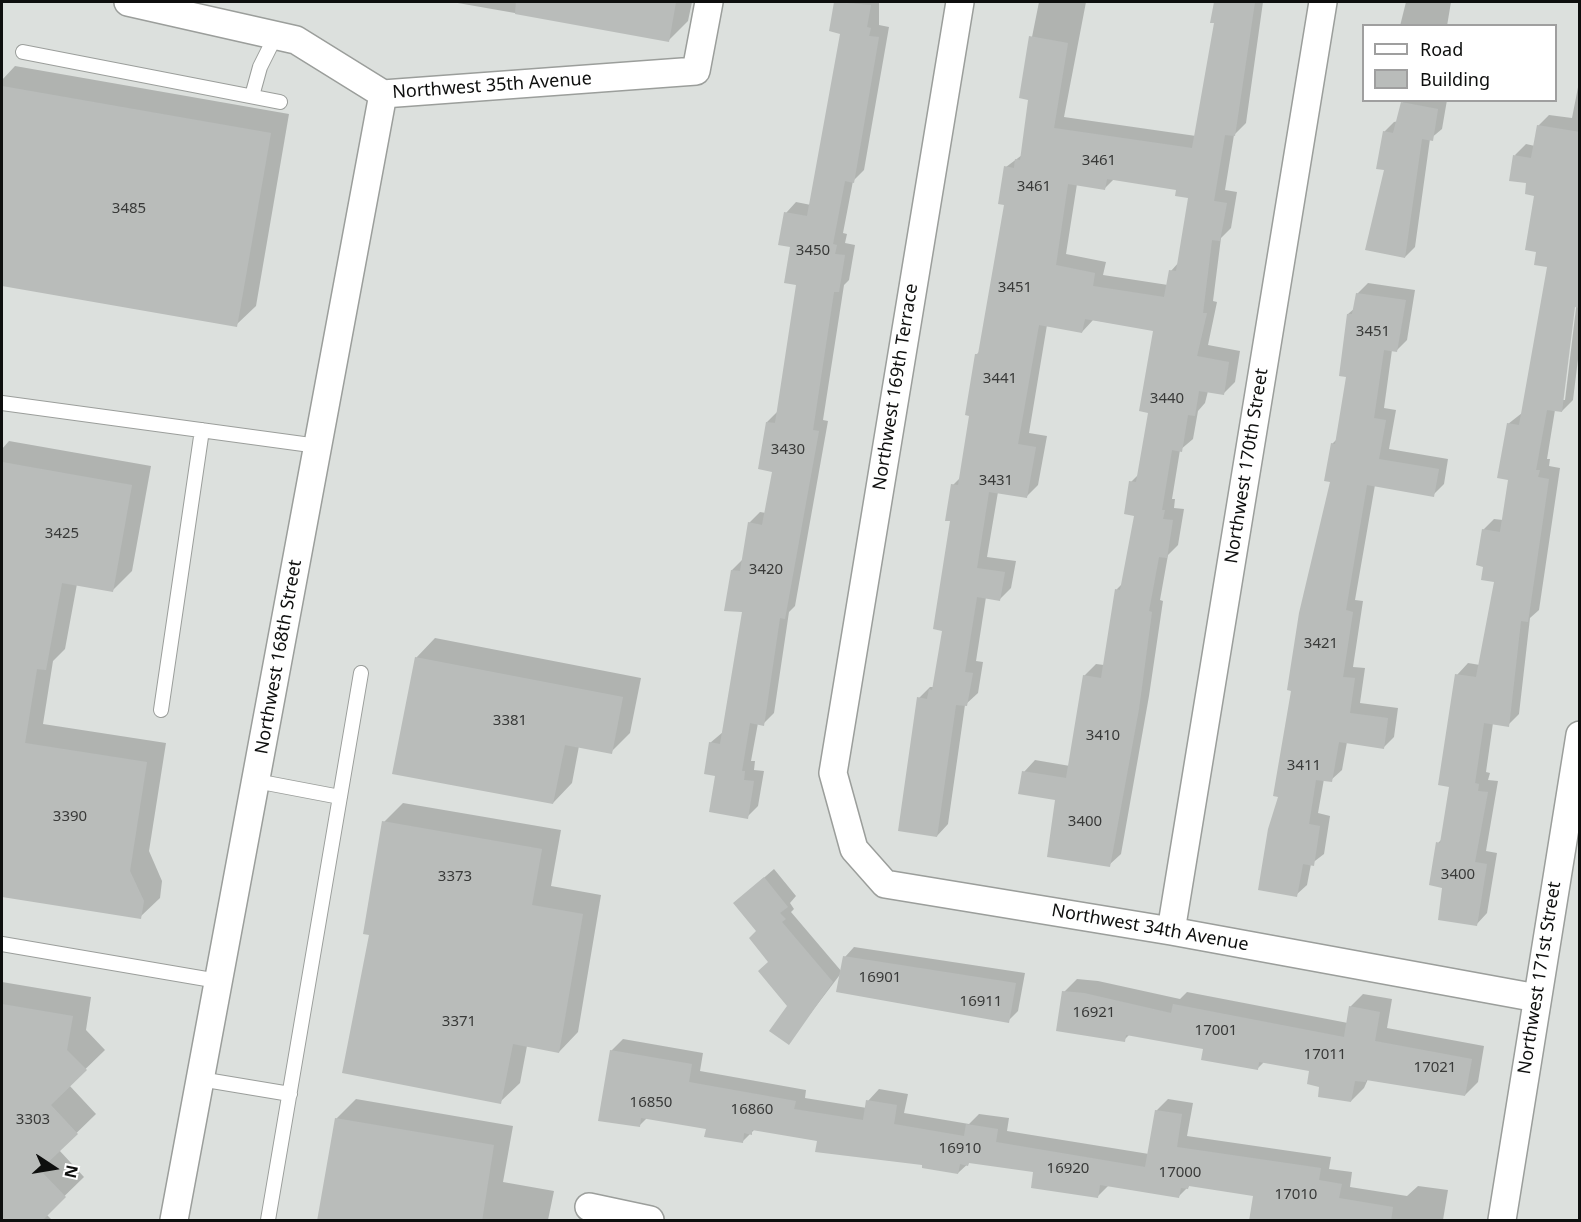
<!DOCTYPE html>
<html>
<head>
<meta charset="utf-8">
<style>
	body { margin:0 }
	#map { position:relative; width:1581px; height:1222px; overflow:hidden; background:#dce0dd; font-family:"Noto Sans",sans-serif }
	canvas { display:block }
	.frame { position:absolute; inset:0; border:3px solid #0e0f0e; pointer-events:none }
	.legend { position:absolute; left:1362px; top:24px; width:195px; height:78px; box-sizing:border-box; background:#fff; border:2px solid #9f9f9f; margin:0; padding:8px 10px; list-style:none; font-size:18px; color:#0e0f0e }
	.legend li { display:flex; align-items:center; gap:12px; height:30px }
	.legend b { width:30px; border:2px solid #9f9f9f }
	.north { position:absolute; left:24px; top:1138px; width:60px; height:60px; -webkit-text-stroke:4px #fff; paint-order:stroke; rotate:102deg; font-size:16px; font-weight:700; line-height:24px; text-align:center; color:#0e0f0e }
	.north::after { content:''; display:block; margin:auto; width:21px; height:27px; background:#0e0f0e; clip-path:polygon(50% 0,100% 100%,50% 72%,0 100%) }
</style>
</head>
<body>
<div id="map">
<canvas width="1581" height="1222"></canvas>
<div class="frame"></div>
<ul class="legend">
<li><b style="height:8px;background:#fff"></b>Road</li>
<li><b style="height:16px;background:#b9bcba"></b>Building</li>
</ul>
<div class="north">N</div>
</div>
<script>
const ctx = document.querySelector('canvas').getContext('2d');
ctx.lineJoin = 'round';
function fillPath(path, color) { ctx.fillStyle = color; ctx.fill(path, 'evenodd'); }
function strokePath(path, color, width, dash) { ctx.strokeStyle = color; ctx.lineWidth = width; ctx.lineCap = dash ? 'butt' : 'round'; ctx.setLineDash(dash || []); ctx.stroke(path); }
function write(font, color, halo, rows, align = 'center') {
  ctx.font = font + ' "Noto Sans",sans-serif'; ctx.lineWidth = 5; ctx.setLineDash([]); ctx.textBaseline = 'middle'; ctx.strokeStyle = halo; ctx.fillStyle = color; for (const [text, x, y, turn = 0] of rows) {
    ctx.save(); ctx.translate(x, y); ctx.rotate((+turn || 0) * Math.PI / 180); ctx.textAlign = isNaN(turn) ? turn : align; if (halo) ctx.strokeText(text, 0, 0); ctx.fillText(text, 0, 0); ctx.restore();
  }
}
fillPath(new Path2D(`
	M452,2H692L688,21L669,40Z
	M835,2H879V25L889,27L864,170L853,181L843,233L847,234L845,243L855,245L849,280L844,285L823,420L828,421L795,606L789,612L774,713L763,724L758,723L751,761H755L754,770L764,771L758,806L747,817L716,775L710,743L723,732L744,611L732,570L743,559L749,523L760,512L766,513L774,470L767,422L778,411L797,283L786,213L796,202L811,205L842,32L831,30Z
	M1039,2H1086L1064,117L1196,136L1215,22H1212L1215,2H1263L1246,123L1234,135L1225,190L1237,192L1231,228L1221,238L1213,301L1217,302L1208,345L1240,351L1235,382L1223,394L1208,391L1205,403L1198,411L1193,439L1180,450L1172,499H1175L1174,508L1184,509L1178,545L1168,555L1160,600L1163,601L1149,696L1121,854L1109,865L1057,799L1024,772L1035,760L1070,766L1084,676L1096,664L1104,665L1116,590L1123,583L1136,514L1131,482L1139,474L1150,412L1155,330L1093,320L1082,332L1047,325L1029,433L1047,436L1038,485L1026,497L998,492L987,557L1016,561L1011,588L1000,599L986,597L976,661L983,662L978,693L965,705L948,824L937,836L919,698L930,687H933L944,630L953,485L961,477L971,415L977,354L980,351L1005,204L1006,167L1022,155L1030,99L1020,97ZM1114,179L1177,189L1189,197L1179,262L1171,271L1168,285L1103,275L1106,262L1066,254L1077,184L1105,188Z
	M1406,2H1451L1447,26H1400Z
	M15,66L289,114L256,306L236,325L2,284V80Z
	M1580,77V343L1573,400L1562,411L1555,410L1547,459H1550L1549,466L1560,468L1539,610L1530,618L1519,714L1508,725L1493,723L1486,772L1490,773L1488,780L1498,781L1486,851L1497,853L1487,913L1476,925L1444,886L1438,843L1442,839L1450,786L1457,675L1468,663L1480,665L1496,581L1485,565L1483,530L1494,519L1503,520L1510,478L1508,424L1522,413L1549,266L1538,251L1536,194L1515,155L1526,144L1535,146L1538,126L1549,115L1572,118ZM1574,299L1577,300L1565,400H1562Z
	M1403,100H1447L1442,129L1430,139L1415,247L1405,257L1385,169L1384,132L1394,122L1399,121Z
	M1368,283L1415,290L1407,340L1397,350H1392L1384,408L1396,410L1389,449L1448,459L1444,484L1433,495L1375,485L1355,600L1363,601L1353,667L1365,668L1360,703L1398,708L1394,737L1383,748L1347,742L1342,770L1331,780L1324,779L1318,813L1330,816L1324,854L1311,864L1307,885L1296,895L1280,795L1332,481V444L1338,438L1348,376V314L1355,308L1357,294Z
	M9,441L151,466L132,571L113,590L77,584L65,649L53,661L43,724L166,743L149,851L162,881L160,898L140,917L2,895V449Z
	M435,638L641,678L630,733L611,752L579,746L572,783L553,803L416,658Z
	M403,803L561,830L551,886L601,895L578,1032L559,1052L527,1046L520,1083L500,1102L371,933L384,822Z
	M774,869L796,896L790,903L794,909L791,912L842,972L788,1043L789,1006L758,931L735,903Z
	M854,947L1025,973L1018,1011L1008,1021L845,957Z
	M1077,979L1098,981L1180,999L1187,992L1348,1023L1350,1007L1363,994L1392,999L1387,1028L1484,1046L1478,1082L1465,1095L1368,1079L1364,1088L1351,1101L1321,1085L1311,1070L1264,1062L1257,1069L1205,1048L1130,1034L1124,1040L1064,992Z
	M2,982L91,997L86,1030L105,1050L69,1085L96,1114L59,1150L84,1177L46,1214L52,1220H2Z
	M623,1039L703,1053L700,1071L806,1090L805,1098L867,1108L868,1101L879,1089L908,1094L904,1113L969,1124L979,1114L1009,1118L1007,1131L1149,1154L1156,1111L1168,1099L1193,1103L1187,1136L1331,1157L1329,1169L1352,1172L1350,1187L1407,1196L1418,1186L1448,1190L1443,1220H1250L1254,1195L1190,1185L1179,1196L1109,1185L1097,1197L1035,1171L971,1161L958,1173L818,1140L755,1129L742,1142L707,1128L647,1118L639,1126L611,1051Z
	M356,1099L513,1126L503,1182L554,1191L548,1220H319L336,1119Z`), '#0003');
fillPath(new Path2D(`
	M516,2H676L669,42L515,14Z
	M834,2L871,5L867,27L871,28L869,36L879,37L854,183L845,181L833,244L837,245L835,254L845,255L839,292H834L813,430L819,431L785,619L780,618L764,726L750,723L742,771H745L744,780L754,781L748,819L709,812L715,776L704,774L709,742L720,744L742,612L724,611L731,570L740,571L748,522L762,525L772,472L758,469L766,422L775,423L796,285L784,283L790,247L778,245L784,212L807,216L840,34L829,31Z
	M1214,2H1255L1235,136L1225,135L1214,201L1227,203L1220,241L1212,240L1203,313H1207L1197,356L1229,362L1224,395L1199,391L1195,416L1188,415L1182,452L1172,450L1162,510H1165L1163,519L1173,520L1167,558L1159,557L1149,611L1152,612L1139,709L1110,867L1047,857L1055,800L1018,794L1022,771L1066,778L1083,675L1101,678L1115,589L1120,590L1134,516L1124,514L1129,481L1136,482L1148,413L1139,411L1153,331L1085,319L1082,333L1039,325L1018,444L1036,447L1027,498L989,492L977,568L1005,572L1000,601L977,597L965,672L973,673L967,706L956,705L937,837L898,831L917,697L927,699L929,689L932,690L942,631L933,629L950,521H945L951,484L958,485L969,416L965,415L975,354H978L1004,205L998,204L1004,166L1014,168L1015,159L1020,160L1028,100L1019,98L1029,36L1068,43L1054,128L1192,148L1214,23H1210ZM1107,179L1176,190L1175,196L1188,198L1176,271L1169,270L1164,297L1093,286L1095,273L1056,265L1068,184L1105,190Z
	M2,86L271,133L237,327L2,286Z
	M1401,102L1438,109L1433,141L1422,139L1405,258L1365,250L1384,170L1376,169L1383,131L1393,133Z
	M1537,125L1580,132V308L1575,307L1562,412L1547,410L1536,470H1540L1538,477L1549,479L1528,622L1521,621L1509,727L1484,723L1475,783L1479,784L1478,791L1488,792L1475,862L1487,864L1477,926L1438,920L1442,888L1429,885L1436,842L1440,843L1449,787L1438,785L1455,674L1476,677L1494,582L1481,580L1483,567L1476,565L1482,529L1500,532L1508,480L1497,478L1507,423L1519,425L1547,267L1534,265L1536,252L1525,250L1534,196L1525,194L1526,183L1509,181L1513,155L1531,158Z
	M1356,293L1406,300L1397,352L1384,350L1374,418L1386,420L1379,459L1439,469L1434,497L1367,485L1346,610L1353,612L1343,677L1355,678L1350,713L1388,718L1384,749L1339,742L1332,782L1316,780L1309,824L1320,826L1314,866L1303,864L1297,897L1258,890L1268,829L1278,797L1273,796L1291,691L1287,690L1299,613L1330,482L1324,481L1331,443L1335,444L1346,377L1339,376L1347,314H1352Z
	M2,462L132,485L113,592L62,583L46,670L37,669L25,743L147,762L130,871L144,901L141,919L2,897Z
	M415,657L623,697L612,754L565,745L553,804L392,774Z
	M382,821L542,849L532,905L583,914L559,1053L513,1044L501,1104L342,1073L369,935L363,934Z
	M764,877L788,907L780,913L786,919L782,922L833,982L789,1045L769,1031L787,1006L758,971L768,962L749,938L756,931L733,903Z
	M843,956L1016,983L1009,1023L836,992Z
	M1062,991L1084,993L1171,1013L1173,1004L1344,1037L1349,1006L1380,1012L1375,1041L1472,1059L1465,1096L1366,1080V1082L1355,1081L1351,1102L1318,1097L1319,1087L1307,1084L1309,1071L1259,1062L1258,1070L1201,1060L1203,1049L1126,1035L1125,1042L1056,1031Z
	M2,1004L73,1016L67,1050L87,1070L51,1105L78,1134L40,1170L66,1197L42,1221H2Z
	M610,1050L692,1064L689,1082L796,1101L794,1109L863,1120L866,1100L897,1105L894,1124L964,1136L966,1124L998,1129L996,1142L1145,1167L1155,1110L1182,1114L1177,1147L1321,1168L1319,1180L1342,1184L1339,1198L1393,1207L1391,1221H1249L1253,1196L1189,1186L1188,1189L1181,1188L1179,1198L1100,1185L1098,1198L1031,1188L1033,1172L969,1163L968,1166L960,1164L958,1174L922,1168V1165L815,1152L817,1141L752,1130V1135L744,1133L743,1143L704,1137L706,1129L641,1118L640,1127L598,1121Z
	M335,1118L494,1145L482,1221H317Z`), '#b9bcba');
const lane = new Path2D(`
	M23,52L280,102
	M252,96L260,67L276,35
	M2,403L318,446
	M161,710L202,430
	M256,781L340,797
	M2,944L218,981
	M200,1079L290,1094
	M268,1220L361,673`);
const street = new Path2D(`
	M128,2L296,40L383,94L696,71L709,2
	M960,2L833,773L854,849L885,884L1171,931L1537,998
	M1171,931L1323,2
	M589,1207L650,1220
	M174,1220L383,94
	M1502,1220L1580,735`);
strokePath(lane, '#9b9e9b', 16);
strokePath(street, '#9b9e9b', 30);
strokePath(lane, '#fff', 14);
strokePath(street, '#fff', 27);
write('15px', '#393a39', null, [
	["3461",1099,161],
	["3461",1034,187],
	["3485",129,209],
	["3450",813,251],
	["3451",1015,288],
	["3451",1373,332],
	["3441",1000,379],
	["3440",1167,399],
	["3430",788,450],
	["3431",996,481],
	["3425",62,534],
	["3420",766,570],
	["3421",1321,644],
	["3381",510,721],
	["3410",1103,736],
	["3411",1304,766],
	["3390",70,817],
	["3400",1085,822],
	["3400",1458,875],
	["3373",455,877],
	["16901",880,978],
	["16911",981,1002],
	["16921",1094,1013],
	["3371",459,1022],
	["17001",1216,1031],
	["17011",1325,1055],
	["17021",1435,1068],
	["16850",651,1103],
	["16860",752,1110],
	["3303",33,1120],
	["16910",960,1149],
	["16920",1068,1169],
	["17000",1180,1173],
	["17010",1296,1195]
]);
write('18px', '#0e0f0e', '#fff', [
	["Northwest 35th Avenue",492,86,-4],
	["Northwest 169th Terrace",896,387,-81],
	["Northwest 170th Street",1247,466,-81],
	["Northwest 168th Street",279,657,-80],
	["Northwest 34th Avenue",1150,928,10],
	["Northwest 171st Street",1540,978,-81]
]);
</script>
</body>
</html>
